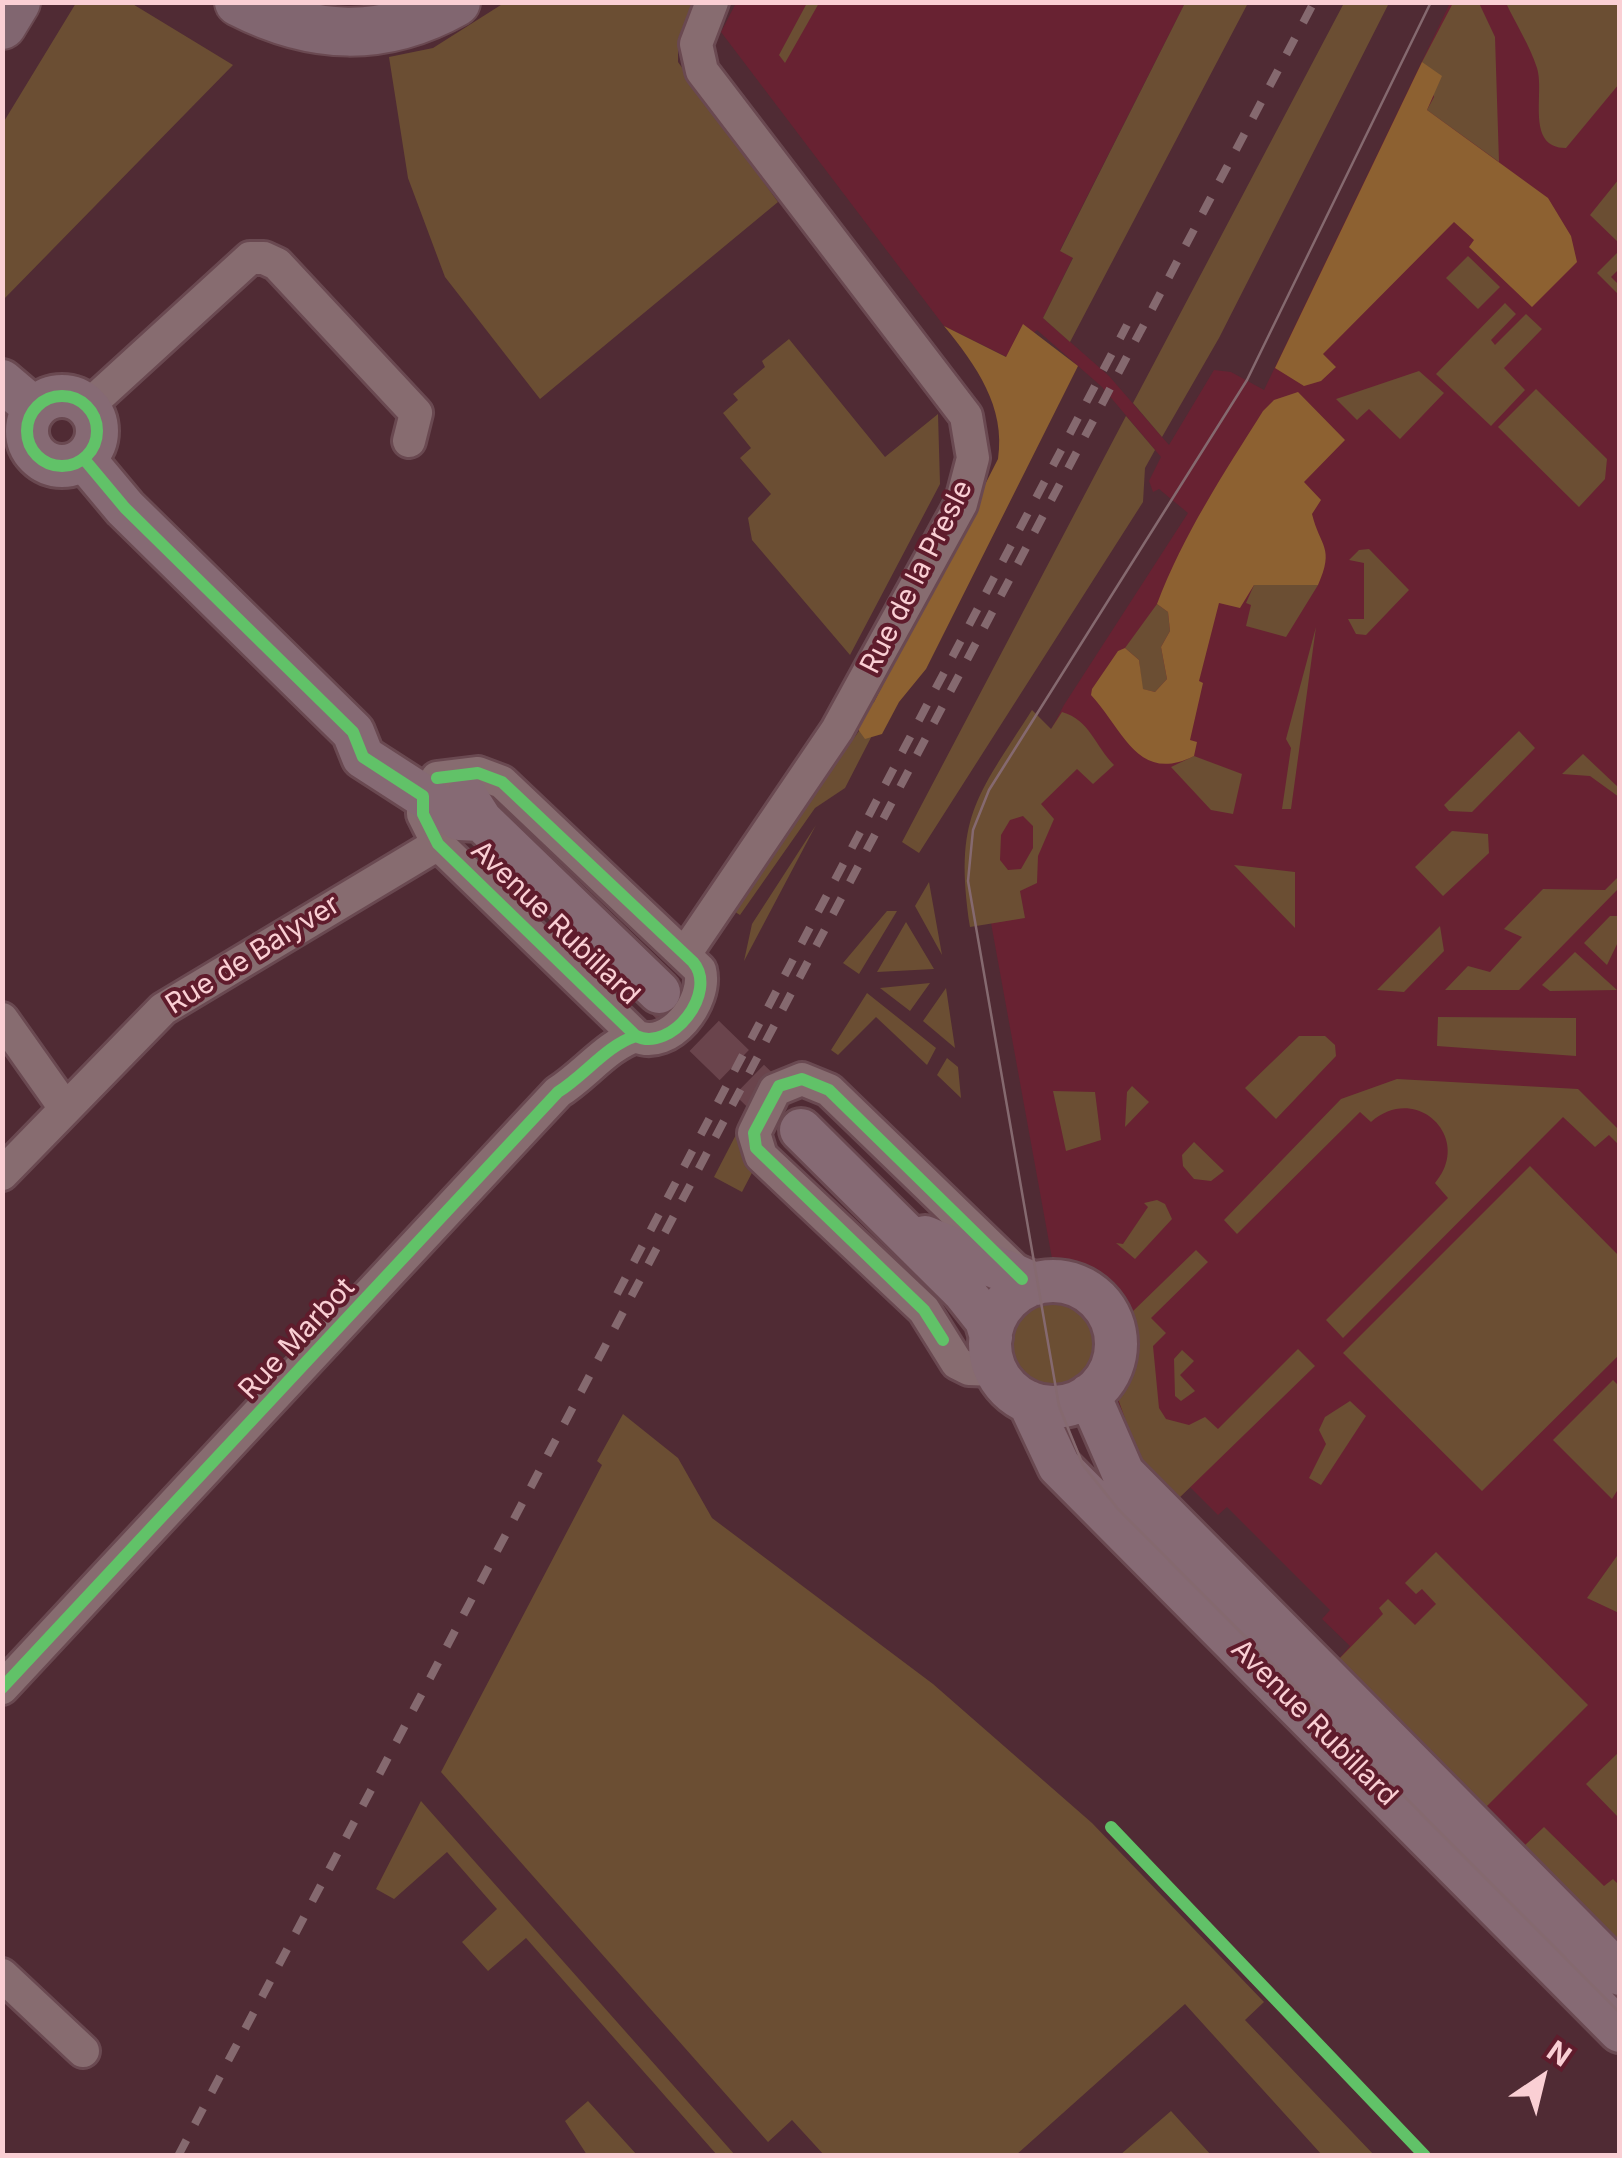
<!DOCTYPE html>
<html>
<head>
<meta charset="utf-8">
<style>
	body { margin:0 }
	#map { position:relative; width:1622px; height:2158px; overflow:hidden; background:#502b34; font-family:Inter,sans-serif }
	canvas { display:block }
	.frame { position:absolute; inset:0; border:5px solid #facfd4; pointer-events:none }
	.north { position:absolute; left:1492px; top:2028px; width:100px; height:100px; -webkit-text-stroke:8px #5f1c2c; paint-order:stroke; rotate:35deg; font-size:28px; font-weight:700; line-height:40px; text-align:center; color:#facfd4 }
	.north::after { content:''; display:block; margin:auto; width:35px; height:45px; background:#facfd4; clip-path:polygon(50% 0,100% 100%,50% 72%,0 100%) }
</style>
</head>
<body>
<div id="map">
<canvas width="1622" height="2158"></canvas>
<div class="frame"></div>
<div class="north">N</div>
</div>
<script>
const ctx = document.querySelector('canvas').getContext('2d');
ctx.lineJoin = 'round';
function fillPath(path, color) { ctx.fillStyle = color; ctx.fill(path, 'evenodd'); }
function strokePath(path, color, width, dash) { ctx.strokeStyle = color; ctx.lineWidth = width; ctx.lineCap = dash ? 'butt' : 'round'; ctx.setLineDash(dash || []); ctx.stroke(path); }
function write(font, color, halo, rows, align = 'center') {
  ctx.font = font + ' Inter,sans-serif'; ctx.lineWidth = 8; ctx.setLineDash([]); ctx.textBaseline = 'middle'; ctx.strokeStyle = halo; ctx.fillStyle = color; for (const [text, x, y, turn = 0] of rows) {
    ctx.save(); ctx.translate(x, y); ctx.rotate((+turn || 0) * Math.PI / 180); ctx.textAlign = isNaN(turn) ? turn : align; if (halo) ctx.strokeText(text, 0, 0); ctx.fillText(text, 0, 0); ctx.restore();
  }
}
fillPath(new Path2D(`
	M736,3H1185L1060,250L1073,257L1043,318L1109,376L1169,445L1214,370L1231,372L1264,390L1450,3H1619V1942L1337,1661L1350,1646L1322,1619L1330,1610L1227,1507L1218,1515L1190,1487L1176,1501L1127,1416L1122,1415L1116,1393L1128,1371L1133,1347L1132,1328L1119,1299L1091,1274L1053,1264L991,923L986,875L989,848L1064,705L1188,513L1159,489L1153,492L1149,481L1161,457L1102,387L1037,330L1007,357L944,326L721,32Z`), '#682232');
fillPath(new Path2D(`
	M76,3H131L233,65L3,300V123Z
	M504,3H693L678,39V62L778,202L540,399L445,277L408,178L389,57L433,48Z
	M807,3H819L785,63L779,55Z
	M1185,3H1248L1070,342L1043,318L1073,258L1060,251Z
	M1344,3H1389L1219,338L1162,437L1133,403Z
	M1453,3H1479L1495,37L1499,162L1427,110L1434,97L1422,62Z
	M1506,3H1619V84L1566,148C1525,148 1545,93 1537,68C1530,46 1516,24 1506,3Z
	M1619,179V243L1590,215Z
	M1619,251V269L1611,277L1619,285V295L1597,273Z
	M1468,256L1500,287L1478,309L1446,278Z
	M1505,303L1516,314L1491,340L1495,345L1526,314L1542,329L1504,368L1525,390L1491,426L1436,374Z
	M789,339L885,457L938,414L940,484L850,655L752,540L748,518L771,494L740,458L751,448L723,413L738,400L733,394L765,367L762,361Z
	M1419,371L1444,393L1400,439L1369,409L1357,420L1336,399Z
	M1536,389L1607,459L1605,479L1579,507L1498,427Z
	M1126,416L1155,450L1145,468L1143,502L919,853L902,842Z
	M1369,549L1409,590L1366,635L1356,634L1348,619H1364V563L1349,560L1359,550Z
	M1254,585H1318L1286,637L1246,626L1251,605L1246,603Z
	M1157,604L1168,612L1170,631L1161,647L1167,679L1155,692L1142,689L1139,660L1125,648Z
	M1316,627L1291,809H1282L1291,748L1286,739Z
	M915,652L845,788L815,808L740,915L732,910Z
	M1032,710L1051,729L1062,712C1090,720 1095,746 1114,765L1093,784L1077,769L1041,804L1054,819L1038,856L1037,883L1020,891L1025,918L970,927C954,818 975,799 1032,710ZM1023,816L1033,826V848L1021,869L1008,870L1000,860L1001,835L1010,820Z
	M1519,731L1535,748L1472,812L1449,811L1444,805Z
	M1583,754L1619,788V797L1590,776L1562,774Z
	M1194,756L1242,774L1233,814L1211,810L1171,767Z
	M816,825L744,961L752,924Z
	M1452,831L1488,834L1489,853L1443,896L1415,867Z
	M1234,865L1295,872V928Z
	M1619,876V888L1519,990H1445L1468,966L1490,972L1522,937L1504,929L1543,889L1605,890Z
	M929,882L942,955L915,906Z
	M887,911H897L859,974L843,963Z
	M1610,916H1619V940L1607,965L1584,943Z
	M906,922L934,969L877,972Z
	M1440,926L1444,951L1404,992L1377,990Z
	M1575,952L1617,990L1550,991L1542,985Z
	M930,983L910,1011L880,988Z
	M946,988L955,1048L923,1021Z
	M867,993L936,1048L927,1065L876,1017L838,1055L831,1050Z
	M1438,1017L1576,1018V1056L1437,1046Z
	M1299,1036H1325L1335,1045L1336,1056L1276,1119L1245,1088Z
	M947,1058L958,1067L961,1098L937,1075Z
	M1397,1079L1578,1089L1619,1130V1145L1609,1135L1595,1147L1563,1117L1343,1338L1326,1320L1448,1198L1435,1183C1474,1138 1416,1082 1371,1122L1360,1112L1237,1234L1224,1220L1341,1099Z
	M1132,1086L1149,1102L1125,1127L1127,1092Z
	M1053,1091L1095,1092L1101,1140L1066,1151Z
	M740,1127V1145L755,1167L742,1192L714,1177Z
	M1194,1142L1224,1171L1211,1181L1194,1179L1183,1166L1182,1155Z
	M1530,1166L1619,1256V1355L1482,1491L1343,1353Z
	M1157,1200L1165,1204L1172,1219L1135,1259L1116,1243L1123,1244L1148,1207L1144,1203Z
	M1196,1250L1208,1262L1151,1318L1166,1333L1153,1346L1159,1408L1166,1419L1189,1425L1205,1417L1218,1429L1298,1349L1315,1366L1176,1501L1141,1464L1116,1393L1132,1359L1128,1316Z
	M1011 1344a42 42 0 1 1 84 0a42 42 0 1 1-84 0Z
	M1182,1350L1194,1361L1180,1375L1195,1391L1181,1401L1175,1396L1174,1359Z
	M1613,1380L1619,1386L1620,1486L1612,1499L1553,1440Z
	M1350,1401L1366,1416L1321,1485L1309,1478L1326,1444L1319,1430L1325,1417Z
	M623,1414L678,1458L712,1518L933,1684L1092,1823L1264,2002L1245,2020L1374,2155H1322L1185,2004L1016,2155H824L792,2120L768,2142L441,1772L602,1465L597,1461Z
	M1436,1552L1588,1705L1485,1808L1337,1661L1383,1614L1379,1608L1388,1599L1415,1625L1436,1604L1422,1589L1416,1594L1405,1583Z
	M1617,1556L1620,1559L1619,1613L1587,1598Z
	M1619,1752V1818L1586,1784Z
	M421,1801L735,2155H717L526,1938L488,1971L462,1942L497,1909L447,1852L394,1899L376,1889Z
	M1544,1827L1604,1886L1613,1879L1619,1885V1942L1523,1847Z
	M588,2101L637,2155H587L565,2121Z
	M1171,2111L1211,2155H1120Z`), '#6b4e33');
fillPath(new Path2D(`
	M1422,62L1442,76L1427,110L1548,198L1571,236L1577,262L1532,307L1469,247L1474,240L1454,222L1323,354L1336,367L1321,381L1304,386L1275,368Z
	M1023,324L1078,366L926,669L899,702L882,734L865,739L855,725L856,717L874,702L998,459C1006,407 976,365 944,326L1006,357Z
	M1298,392L1345,440L1304,482L1321,500L1312,514C1320,547 1335,547 1318,585H1254L1240,608L1219,603L1199,681L1203,683L1190,740L1197,742L1194,756C1138,784 1124,731 1091,695L1092,689L1118,651L1125,648L1139,660L1143,689L1155,692L1167,679L1161,647L1170,631L1168,612L1157,604C1183,535 1224,473 1263,411L1274,400Z`), '#8d6131');
strokePath(new Path2D(`
	M659,992L801,1130`), '#6a444c', 42, [42, 21]);
const minor = new Path2D(`
	M87,407L250,258H264L277,264L416,413L409,441
	M423,796V814L438,844L636,1036C669,1052 708,1001 700,970L502,782L478,773L437,778
	M685,954L837,730L961,504L973,458L966,416L702,71L696,44L712,2
	M2,1019L65,1108
	M2,1174L163,1009L438,844
	M996,1370L969,1369L957,1363L924,1310L761,1156L754,1133L775,1090L802,1079L829,1090L1016,1271
	M2,1688L558,1092C585,1075 607,1045 636,1036
	M2,1975L83,2051`);
const major = new Path2D(`
	M2,381L35,409
	M27 431a35 35 0 1 1 70 0a35 35 0 1 1-70 0Z
	M84,459L125,508L353,732L363,757L459,819L481,820
	M467,798L481,820L659,992
	M801,1130L963,1291L986,1320L991,1337
	M925,1237L1035,1284
	M990 1344a63 63 0 1 1 126 0a63 63 0 1 1-126 0Z
	M1089,1395L1123,1473L1620,1974
	M1029,1402L1059,1466L1620,2031`);
const highway = new Path2D(`
	M239,2C313,40 383,43 456,2
	M2,25L16,2`);
strokePath(minor, '#6a4951', 38);
strokePath(major, '#6a4951', 48);
strokePath(highway, '#6a4951', 52);
strokePath(minor, '#876c70', 32);
strokePath(major, '#866a74', 42);
strokePath(highway, '#816670', 48);
strokePath(new Path2D(`
	M1431,2L1247,380L989,790L973,830L968,881L1059,1406L1083,1465L1118,1509L1620,2013`), '#85696f', 2.5);
strokePath(new Path2D(`
	M617,1294L1127,325
	M178,2156L1314,2`), '#85696f', 8, [18, 18]);
strokePath(new Path2D(`
	M27 431a35 35 0 1 1 70 0a35 35 0 1 1-70 0Z
	M84,459L125,508L353,732L363,757L423,796V814L438,844L636,1036C671,1053 719,992 693,962L502,782L478,773L437,778
	M943,1340L924,1310L756,1148L754,1133L779,1086L802,1079L829,1090L1022,1279
	M2,1688L558,1092C585,1075 607,1045 636,1036
	M1111,1827L1425,2156`), '#61c268', 12);
write('28px', '#facfd4', '#5f1c2c', [
	["Rue de la Presle",917,577,-63],
	["Avenue Rubillard",555,923,44],
	["Rue de Balyver",253,955,-32],
	["Rue Marbot",297,1339,-47],
	["Avenue Rubillard",1314,1723,45]
]);
</script>
</body>
</html>
